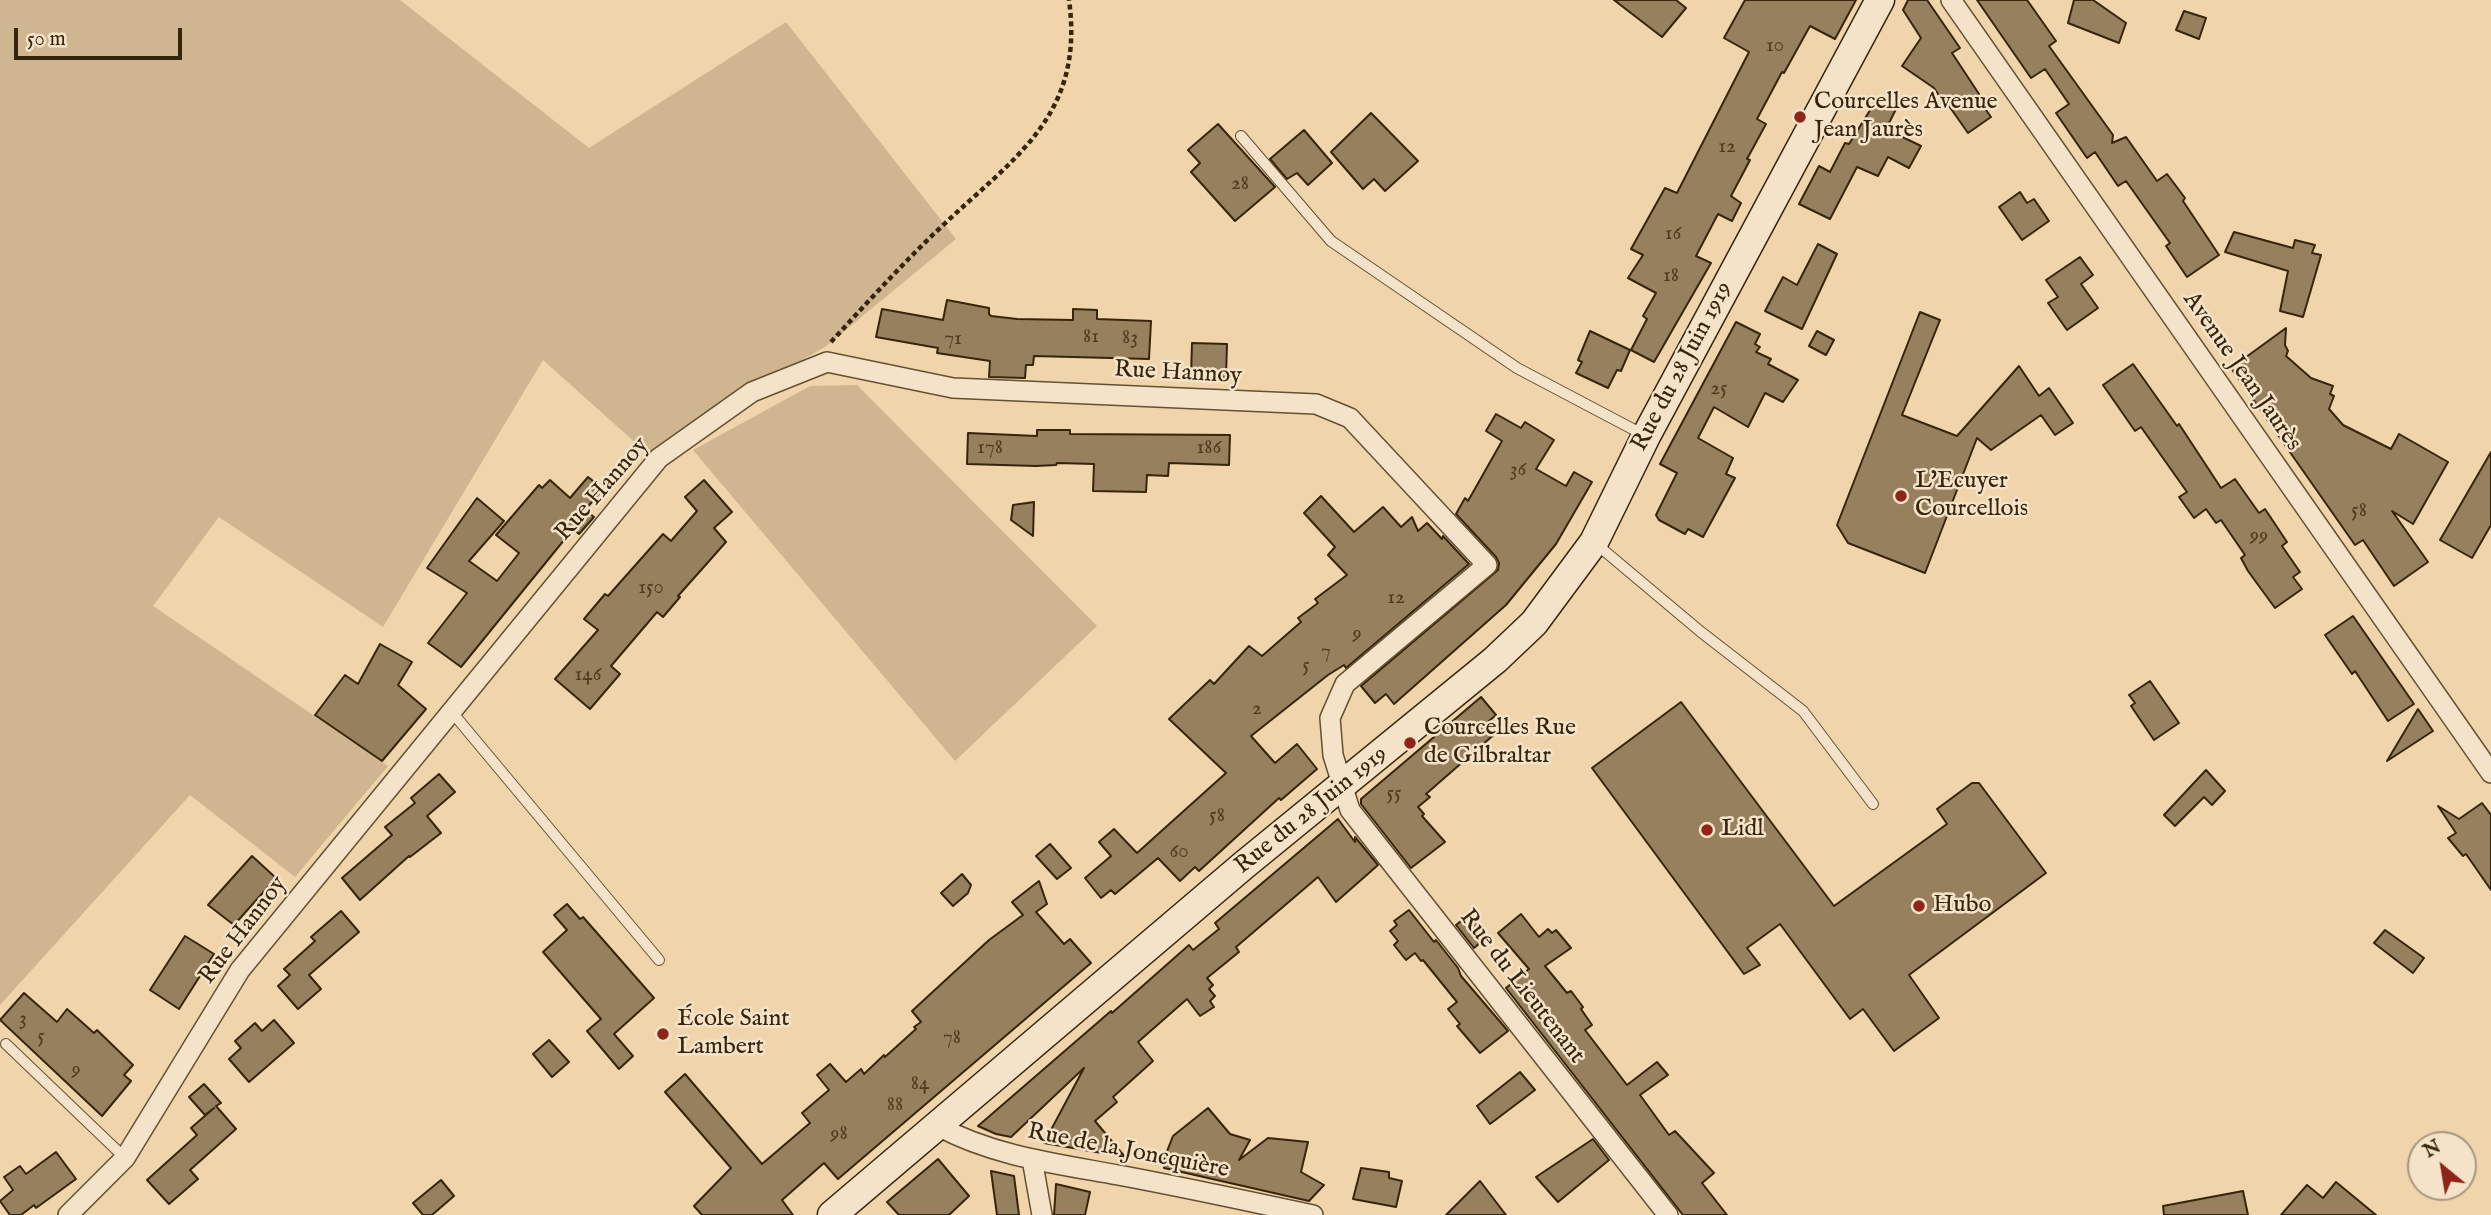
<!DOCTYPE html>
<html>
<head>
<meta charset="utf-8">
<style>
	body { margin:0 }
	#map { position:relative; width:2491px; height:1215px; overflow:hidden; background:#efd4ac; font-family:"IM FELL English",serif }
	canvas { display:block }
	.north { position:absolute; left:2407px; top:1131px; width:70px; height:70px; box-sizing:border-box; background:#f5e3c9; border:2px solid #a9977d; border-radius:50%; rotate:330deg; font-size:19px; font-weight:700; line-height:28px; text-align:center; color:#36250a }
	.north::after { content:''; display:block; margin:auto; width:24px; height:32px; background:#8f2418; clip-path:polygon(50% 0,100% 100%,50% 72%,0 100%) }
	.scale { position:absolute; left:14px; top:28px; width:168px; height:32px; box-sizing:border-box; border:4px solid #36250a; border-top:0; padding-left:9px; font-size:21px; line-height:24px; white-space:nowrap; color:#36250a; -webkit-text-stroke:5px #f5e3c9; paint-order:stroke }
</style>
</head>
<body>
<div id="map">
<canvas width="2491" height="1215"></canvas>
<div class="north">N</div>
<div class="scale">50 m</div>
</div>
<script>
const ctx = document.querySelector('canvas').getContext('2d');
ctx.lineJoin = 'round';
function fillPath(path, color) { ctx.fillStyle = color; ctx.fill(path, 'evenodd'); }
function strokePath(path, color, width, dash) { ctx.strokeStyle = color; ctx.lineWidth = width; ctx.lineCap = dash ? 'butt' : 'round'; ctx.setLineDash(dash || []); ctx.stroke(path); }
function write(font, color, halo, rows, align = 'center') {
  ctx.font = font + ' "IM FELL English",serif'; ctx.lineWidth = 5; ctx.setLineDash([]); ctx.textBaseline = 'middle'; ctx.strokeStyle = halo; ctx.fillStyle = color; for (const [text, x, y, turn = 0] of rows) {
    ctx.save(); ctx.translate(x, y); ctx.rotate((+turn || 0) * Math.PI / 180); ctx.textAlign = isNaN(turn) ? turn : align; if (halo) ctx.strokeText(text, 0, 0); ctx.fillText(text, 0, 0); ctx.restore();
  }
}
fillPath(new Path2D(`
	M0,0H400L589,148L786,22L956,239L825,347L674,434L648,454L543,360L383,627L219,517L153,606L388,766L295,877L190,795L0,1005Z
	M857,385L1097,626L955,761L693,450L810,386Z`), '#d0b690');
const building = new Path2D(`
	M1614,0H1676L1686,8L1662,37Z
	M1745,0H1856L1835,39L1810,26L1784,73L1782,72L1757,119L1766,124L1747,159L1750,160L1731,196L1741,203L1732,221L1718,214L1696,256L1711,263L1654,362L1631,350L1647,319L1643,316L1656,293L1628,278L1643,255L1631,249L1665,188L1677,193L1749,52L1724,38Z
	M1908,0H1927L1960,48L1952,53L1979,94L1976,96L1991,117L1968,133L1942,96L1940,97L1934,88L1902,66L1921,38L1903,10Z
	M1977,0H2027L2056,41L2049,46L2113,135L2112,143L2126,137L2157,181L2167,174L2185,198L2183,201L2219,255L2187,277L2166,246L2170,243L2126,181L2118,186L2095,152L2087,158L2056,113L2069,104L2045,69L2031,78Z
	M2074,0H2093L2126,23L2119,43L2068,23Z
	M2184,11L2206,18L2199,39L2176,30Z
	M1877,99L1896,109L1886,129L1921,146L1909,168L1888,157L1878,176L1857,167L1830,219L1799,204L1819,166L1830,172L1845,143L1849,144Z
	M1371,113L1418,161L1385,191L1374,179L1363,189L1331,152Z
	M1218,124L1275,187L1235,221L1191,172L1200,163L1188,150Z
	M1304,130L1332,163L1308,185L1297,173L1287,179L1270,159Z
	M2020,192L2027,203L2034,199L2049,221L2022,240L1999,207Z
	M2234,232L2293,248L2295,240L2315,245L2312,253L2321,255L2303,317L2280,311L2288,271L2225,252Z
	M1818,244L1837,254L1802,329L1765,311L1783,277L1797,285Z
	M2080,257L2093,275L2081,284L2098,308L2067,330L2048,303L2058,297L2046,280Z
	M947,300L989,308V314L991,316L1017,319L1073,320V309L1097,310V319L1151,321L1149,359L1034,356L1033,365H1026L1025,378L989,377L990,361L937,353L938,348L876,337L882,309L943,320Z
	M1920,312L1940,320L1902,415L1957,436L2019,366L2039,396L2049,388L2073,423L2055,435L2041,415L1991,450L1977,438L1925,573L1848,543L1837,525Z
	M1736,322L1760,334L1755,344L1760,347L1756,352L1771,359L1768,364L1798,380L1783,402L1765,393L1748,427L1714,407L1698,438L1733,458L1726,474L1735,478L1703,537L1688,529L1685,534L1659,520L1656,515L1677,473L1660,464Z
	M2286,328L2285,345L2288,351L2286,356L2311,378L2333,386L2330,394L2334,396L2329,409L2343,425L2391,449L2399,434L2448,462L2413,524L2392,511L2428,562L2394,586L2363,540L2355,545L2231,368Z
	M1590,331L1630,350L1621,371L1617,370L1608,388L1576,373L1582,362L1578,360Z
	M1817,331L1834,340L1826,355L1809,346Z
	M1192,343L1227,344L1226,377L1191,376Z
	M2133,364L2177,426L2179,424L2221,488L2235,479L2259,513L2265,509L2287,542L2282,546L2300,572L2293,577L2302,589L2275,608L2248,571L2241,558L2245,555L2221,520L2216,523L2206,509L2194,518L2179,497L2187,492L2141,427L2135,431L2103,385Z
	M1496,414L1521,428L1525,422L1554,440L1536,469L1566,486L1574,472L1592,482L1556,544L1506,605L1394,704L1386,694L1375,703L1361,686L1498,570L1499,563L1496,557L1456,514L1465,498L1468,501L1502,441L1486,431Z
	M1037,430H1070V434L1230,435L1229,465L1169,463L1168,476L1147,475L1146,492L1093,491L1094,464L1057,463L1056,465L1036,466L967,464L968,433L1037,436Z
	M2491,452V525L2472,558L2440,540Z
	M588,477L603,489L585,510L594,517L579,534L573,529L461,667L428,643L467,593L427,568L477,498L504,521L469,561L497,581L519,553L496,535L539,485L542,488L550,480L570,498Z
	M704,480L732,512L714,528L726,542L678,596L680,597L663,617L657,612L611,666L620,674L590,709L555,679L598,630L584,619L605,594L608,596L663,534L671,541L697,511L685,497Z
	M1321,496L1354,532L1383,507L1401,527L1412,517L1418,531L1427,523L1442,539L1443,536L1469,564L1346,668L1344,665L1328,675L1251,736L1275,763L1297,744L1317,769L1281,800L1279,798L1199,871L1195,867L1180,881L1158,858L1115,894L1111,890L1101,898L1085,878L1111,856L1099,842L1114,829L1137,853L1226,773L1169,719L1210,680L1214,684L1249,646L1262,656L1301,622L1298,618L1318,603L1315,599L1347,575L1328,555L1335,547L1304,513Z
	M1034,502L1033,536L1011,520L1013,505Z
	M2353,616L2414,704L2388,721L2355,671L2352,674L2325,635Z
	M380,644L412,662L398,685L426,709L382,761L315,715L345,675L358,684Z
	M2150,681L2179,723L2154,740L2131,706L2135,703L2129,695Z
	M1481,697L1496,715L1489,721L1497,732L1426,794L1430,797L1418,807L1424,814L1422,816L1445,842L1411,868L1361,804V799Z
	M1681,702L1834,906L1947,824L1937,809L1972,783H1979L2046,873L1909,975L1939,1018L1894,1051L1863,1009L1850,1019L1780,924L1747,948L1760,965L1744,974L1592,768Z
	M2418,709L2433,731L2387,761Z
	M2206,770L2225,791L2212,805L2204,797L2175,826L2164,815Z
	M439,774L455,792L427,816L441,833L410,857L409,856L360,900L342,878L392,835L385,827L415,803L411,798Z
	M2482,803L2491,815V890L2466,854L2463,856L2448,838L2456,833L2438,806L2459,819Z
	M1338,819L1355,842V837L1378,865L1336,902L1318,877L1236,947L1239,952L1207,978L1213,985L1209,989L1215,996L1210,1001L1214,1007L1200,1016L1187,999L1138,1042L1153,1061L1113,1097L1117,1102L1095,1121L1125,1157L1044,1143L1084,1068L1011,1137L996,1134L978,1126L1111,1011L1112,1013L1189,945L1193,950L1219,929L1215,923Z
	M1050,844L1071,868L1057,879L1036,856Z
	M252,856L276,878L234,925L208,905Z
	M962,874L971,885L968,893L953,906L941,893Z
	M1039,881L1047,904L1036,912L1064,944L1070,939L1091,963L838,1179L824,1163L782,1200L793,1215H702L694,1206L731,1168L665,1092L685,1074L762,1164L810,1123L802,1113L829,1090L817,1075L830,1064L846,1082L861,1069L864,1074L884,1055L885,1057L916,1029L914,1027L921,1022L912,1011L989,940L1023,915L1012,902Z
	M567,904L580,919L583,917L654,998L614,1034L633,1056L619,1069L587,1031L601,1019L543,952L567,930L554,915Z
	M1409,910L1434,942L1436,940L1458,968L1461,976L1508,1031L1480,1053L1457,1026L1460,1024L1448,1009L1457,1002L1423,960L1421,961L1415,953L1406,960L1394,945L1398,941L1390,931L1397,925L1394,921Z
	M341,911L359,932L309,975L321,989L298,1009L278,986L290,975L284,969L315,941L311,937Z
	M1470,914L1487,937L1474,948L1456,925Z
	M1521,914L1539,937L1548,929L1552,933L1556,930L1571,948L1545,966L1567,993L1571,991L1583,1007L1581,1009L1592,1025L1585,1030L1627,1085L1657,1062L1668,1075L1640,1095L1669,1135L1675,1131L1714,1173L1702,1183L1727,1215H1683L1506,988L1529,969L1498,933Z
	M2385,930L2424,958L2413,973L2374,943Z
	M185,936L214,954L179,1009L150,990Z
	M24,993L57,1022L67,1009L94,1033L97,1030L133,1065L124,1075L131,1081L102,1116L0,1020Z
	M274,1020L294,1043L249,1082L229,1059L241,1048L235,1041L255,1023L262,1031Z
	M549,1040L569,1062L552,1077L533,1054Z
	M1520,1072L1535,1090L1490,1124L1477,1106Z
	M204,1084L221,1103L216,1106L236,1129L190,1170L198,1179L169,1204L147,1180L197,1135L191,1128L214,1108L205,1115L189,1097Z
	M1208,1108L1230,1134L1250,1140L1239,1160L1268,1138L1308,1142L1301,1172L1324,1185L1309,1201L1164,1168L1165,1164H1162L1173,1136Z
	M1593,1139L1609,1160L1558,1202L1536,1177Z
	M56,1152L76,1179L36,1208L34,1205L21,1215H10L0,1201L13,1190L4,1177L20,1166L26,1174Z
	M938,1159L969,1196L949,1215H899L887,1202Z
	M1361,1168L1389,1172V1178L1402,1181L1396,1207L1353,1199Z
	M991,1171L1014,1176L1019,1215H997Z
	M441,1180L454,1196L432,1215H423L413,1203Z
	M1480,1181L1506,1215H1446Z
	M2336,1182L2376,1215H2281L2307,1185L2323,1198Z
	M1056,1184L1090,1192L1085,1215H1054Z
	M2243,1191L2248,1215H2164L2163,1206Z`);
fillPath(building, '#96805e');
strokePath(building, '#36250a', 2);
const service = new Path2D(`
	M1241,136L1331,241L1517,368L1644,435
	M1595,543L1701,632L1803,711L1873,804
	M451,711L659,960
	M6,1044L125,1158`);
const minor = new Path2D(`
	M1951,0L2491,773
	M938,1126C993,1156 1058,1164 1118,1175C1183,1187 1248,1201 1313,1215
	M1032,1159L1042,1215
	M68,1215L125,1158L240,970L659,458L752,392L827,362L953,388L1316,404L1350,418L1487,565L1345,684L1330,718L1333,755L1350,810L1668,1215`);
const secondary = new Path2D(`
	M832,1215L1244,865L1495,660L1534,623L1594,542L1646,436L1880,0`);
strokePath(service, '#645132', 12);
strokePath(minor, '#645132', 22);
strokePath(secondary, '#36250a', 31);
strokePath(new Path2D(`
	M831,342C866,304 901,265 939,229C1013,158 1085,117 1069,0`), '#36250a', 4.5, [5, 3.5]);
strokePath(service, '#f5e3c9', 10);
strokePath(minor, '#f5e3c9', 19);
strokePath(secondary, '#f5e3c9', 28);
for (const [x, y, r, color] of [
	[1800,117,7,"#8f2418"],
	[1901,496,7,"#8f2418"],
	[1410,743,7,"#8f2418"],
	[1707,830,7,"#8f2418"],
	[1919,906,7,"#8f2418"],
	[663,1034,7,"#8f2418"]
]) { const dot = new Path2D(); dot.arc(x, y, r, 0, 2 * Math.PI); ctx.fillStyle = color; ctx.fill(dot); strokePath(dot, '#f5e3c9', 2.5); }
write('21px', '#4e3c1f', null, [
	["10",1775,47],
	["12",1727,148],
	["28",1240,185],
	["16",1673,235],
	["18",1671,277],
	["81",1091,338],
	["83",1130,339],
	["71",953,340],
	["25",1719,390],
	["178",990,449],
	["186",1209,449],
	["36",1518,471],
	["58",2359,512],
	["99",2259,537],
	["150",651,589],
	["12",1396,599],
	["9",1357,635],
	["7",1326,653],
	["5",1306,667],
	["146",588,676],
	["2",1257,710],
	["55",1394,795],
	["58",1217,817],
	["60",1179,853],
	["3",23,1020],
	["5",41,1038],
	["78",952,1039],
	["9",76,1071],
	["84",920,1085],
	["88",895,1106],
	["98",839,1135]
]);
write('24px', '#36250a', '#f5e3c9', [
	["Courcelles Avenue",1814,103],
	["Jean Jaurès",1814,131],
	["L'Ecuyer",1915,482],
	["Courcellois",1915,510],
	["Courcelles Rue",1424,729],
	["de Gilbraltar",1424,757],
	["Lidl",1721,830],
	["Hubo",1933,906],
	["École Saint",677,1020],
	["Lambert",677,1048]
], 'left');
write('24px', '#36250a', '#f5e3c9', [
	["Rue du 28 Juin 1919",1683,367,-62],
	["Avenue Jean Jaurès",2241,372,55],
	["Rue Hannoy",1178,374,3],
	["Rue Hannoy",603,490,-49],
	["Rue du 28 Juin 1919",1312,811,-39],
	["Rue Hannoy",244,931,-53],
	["Rue du Lieutenant",1521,987,52],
	["Rue de la Joncquière",1128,1152,11]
]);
</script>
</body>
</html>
